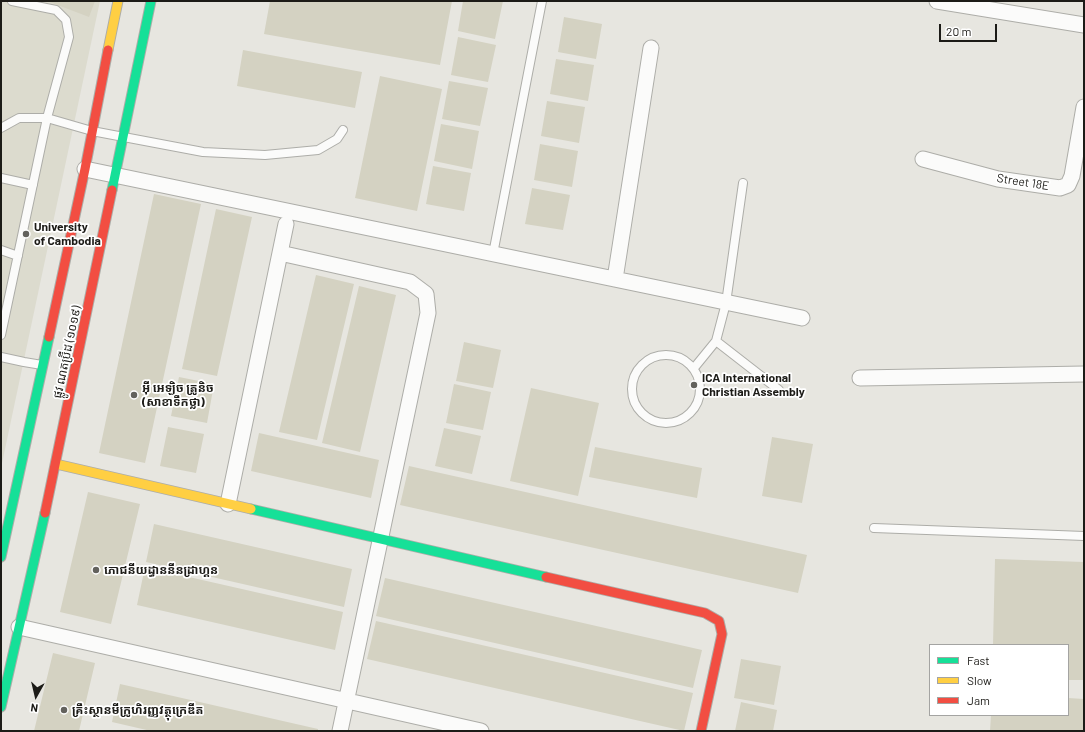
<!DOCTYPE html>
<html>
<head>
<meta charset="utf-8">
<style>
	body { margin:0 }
	#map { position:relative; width:1085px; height:732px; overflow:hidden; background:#e7e6e0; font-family:Barlow,sans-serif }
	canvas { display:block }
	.frame { position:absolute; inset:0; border:2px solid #1c1b17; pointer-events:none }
	.legend { position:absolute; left:929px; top:644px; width:140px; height:72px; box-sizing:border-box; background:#fff; border:1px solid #a4a4a2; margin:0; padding:5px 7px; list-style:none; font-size:12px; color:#1c1b17 }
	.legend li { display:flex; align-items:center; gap:8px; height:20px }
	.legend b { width:20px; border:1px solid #a4a4a2 }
	.north { position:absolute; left:16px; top:676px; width:40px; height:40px; -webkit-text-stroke:3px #fff; paint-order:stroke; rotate:188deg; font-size:11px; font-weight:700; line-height:16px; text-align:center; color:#1c1b17 }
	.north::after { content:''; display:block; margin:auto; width:14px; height:18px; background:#1c1b17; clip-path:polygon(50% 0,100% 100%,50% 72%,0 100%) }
	.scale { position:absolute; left:939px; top:24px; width:58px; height:18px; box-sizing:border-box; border:2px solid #1c1b17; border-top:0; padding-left:5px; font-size:12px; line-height:14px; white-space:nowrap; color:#1c1b17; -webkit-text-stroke:3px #fff; paint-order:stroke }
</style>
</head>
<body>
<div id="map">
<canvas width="1085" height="732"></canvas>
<div class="frame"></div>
<ul class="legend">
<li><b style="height:5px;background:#16e098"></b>Fast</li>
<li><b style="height:5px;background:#ffcf43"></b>Slow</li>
<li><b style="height:5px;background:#f24e42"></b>Jam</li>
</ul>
<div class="north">N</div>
<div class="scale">20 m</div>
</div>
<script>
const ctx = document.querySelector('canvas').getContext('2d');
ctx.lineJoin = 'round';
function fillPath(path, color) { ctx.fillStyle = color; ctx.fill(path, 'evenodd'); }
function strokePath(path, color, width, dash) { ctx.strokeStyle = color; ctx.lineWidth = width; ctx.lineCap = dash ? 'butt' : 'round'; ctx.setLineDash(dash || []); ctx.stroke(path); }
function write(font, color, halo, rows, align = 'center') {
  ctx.font = font + ' Barlow,"Noto Sans Khmer",sans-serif'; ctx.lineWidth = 3.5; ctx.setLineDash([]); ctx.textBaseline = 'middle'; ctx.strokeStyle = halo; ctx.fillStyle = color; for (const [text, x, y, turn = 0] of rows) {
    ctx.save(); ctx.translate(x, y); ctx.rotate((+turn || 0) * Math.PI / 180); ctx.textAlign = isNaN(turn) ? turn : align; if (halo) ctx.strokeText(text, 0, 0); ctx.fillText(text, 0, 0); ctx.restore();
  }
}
fillPath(new Path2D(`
	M1,1H100L1,468Z`), '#dcdbce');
fillPath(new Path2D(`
	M47,1H95L89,17Z
	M270,1H452L440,65L264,34Z
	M463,1H503L495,39L458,31Z
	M564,17L602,24L596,59L558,52Z
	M458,37L496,45L488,82L451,75Z
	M243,50L362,72L355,108L237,86Z
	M556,59L594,65L588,101L550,94Z
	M380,76L442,89L417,211L355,198Z
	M449,81L488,88L480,126L442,119Z
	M547,101L585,107L579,143L541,136Z
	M441,124L479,131L472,169L434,161Z
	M540,144L578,151L572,187L534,180Z
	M433,166L471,173L464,211L426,204Z
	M532,188L570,195L563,230L525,224Z
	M154,194L201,204L145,463L99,453Z
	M216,209L252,217L217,376L182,369Z
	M316,275L354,284L317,440L279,432Z
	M359,286L396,295L360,452L322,443Z
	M464,342L501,350L493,388L456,381Z
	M179,377L214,384L207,423L171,416Z
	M454,384L491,392L483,430L446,423Z
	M531,388L599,403L578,496L510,481Z
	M168,427L204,434L196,473L160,466Z
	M444,428L481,436L472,474L435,466Z
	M259,433L379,460L371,498L251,471Z
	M772,437L813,444L802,503L762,496Z
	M595,447L702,468L697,498L589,477Z
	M409,466L807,555L798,593L400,505Z
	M88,492L140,504L111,624L60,612Z
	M154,524L352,569L344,607L146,562Z
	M995,559L1084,562V680H1068V645H993Z
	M145,567L343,612L335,650L137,605Z
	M385,578L702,650L693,688L376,616Z
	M376,621L693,693L684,731L367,659Z
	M53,653L95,663L79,731H34Z
	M741,659L781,666L774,705L734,698Z
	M120,684L160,693L318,729V731H151L112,722Z
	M1068,698L1084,699V731H990L991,715H1068Z
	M741,702L777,710L773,731H735Z`), '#d4d2c2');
const lane = new Path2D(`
	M1,128L19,118H47L92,131L203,152L265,155L318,150L337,139L343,130
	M1,178L33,185
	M1,250L18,256
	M493,254L542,1
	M1,335L47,118L69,37L66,20L56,10L12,1
	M716,341L779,390
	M632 389a34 34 0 1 1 68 0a34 34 0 1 1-68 0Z
	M1,357L24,362L42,365
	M694,368L716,341L726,303L743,183
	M874,528L1084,536`);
const street = new Path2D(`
	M937,1L1084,25
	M923,159L998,179L1060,188L1068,185L1072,176L1084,107
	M85,169L802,318
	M280,253L410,282L426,294L428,313L340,731
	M615,279L651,48
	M860,378L1084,374
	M228,504L286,224
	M19,627L481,731`);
const fast = new Path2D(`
	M112,190L151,1
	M251,509L546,577
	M1,557L49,337
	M1,707L45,513`);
const slow = new Path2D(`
	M108,50L118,1
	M56,464L251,509`);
const jam = new Path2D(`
	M49,337L85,169L108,50
	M45,513L112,190
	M546,577L705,613L719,621L722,634L701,731`);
strokePath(lane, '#adada8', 10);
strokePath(street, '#adada8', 17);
strokePath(fast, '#adada8', 11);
strokePath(slow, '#adada8', 11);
strokePath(jam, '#adada8', 11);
strokePath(lane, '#fbfbfa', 8);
strokePath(street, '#fbfbfa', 15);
strokePath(fast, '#16e098', 9);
strokePath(slow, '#ffcf43', 9);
strokePath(jam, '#f24e42', 9);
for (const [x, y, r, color] of [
	[26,234,4,"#63625d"],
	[694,385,4,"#63625d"],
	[134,395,4,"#63625d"],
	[96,570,4,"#63625d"],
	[64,710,4,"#63625d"]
]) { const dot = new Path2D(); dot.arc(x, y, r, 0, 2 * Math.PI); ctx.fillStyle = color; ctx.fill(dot); strokePath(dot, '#fff', 1.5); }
write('12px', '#1c1b17', '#fff', [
	["Street 18E",1023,182,9],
	["ផ្លូវ ណតប្រ៊ីដ (១០១៩)",67,352,-78]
]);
write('bold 12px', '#1c1b17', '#fff', [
	["University",34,227],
	["of Cambodia",34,241],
	["ICA International",702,378],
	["Christian Assembly",702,392],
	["អ៊ី អេឡិច ត្រូនិច",142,388],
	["(សាខាទឹកថ្លា)",142,402],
	["ភោជនីយដ្ធាននីនដ្រាហ្គន",104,570],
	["គ្រឹះស្ថានមីក្រូហិរញ្ញវត្ថុក្រេឌីត",72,710]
], 'left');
</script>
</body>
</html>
